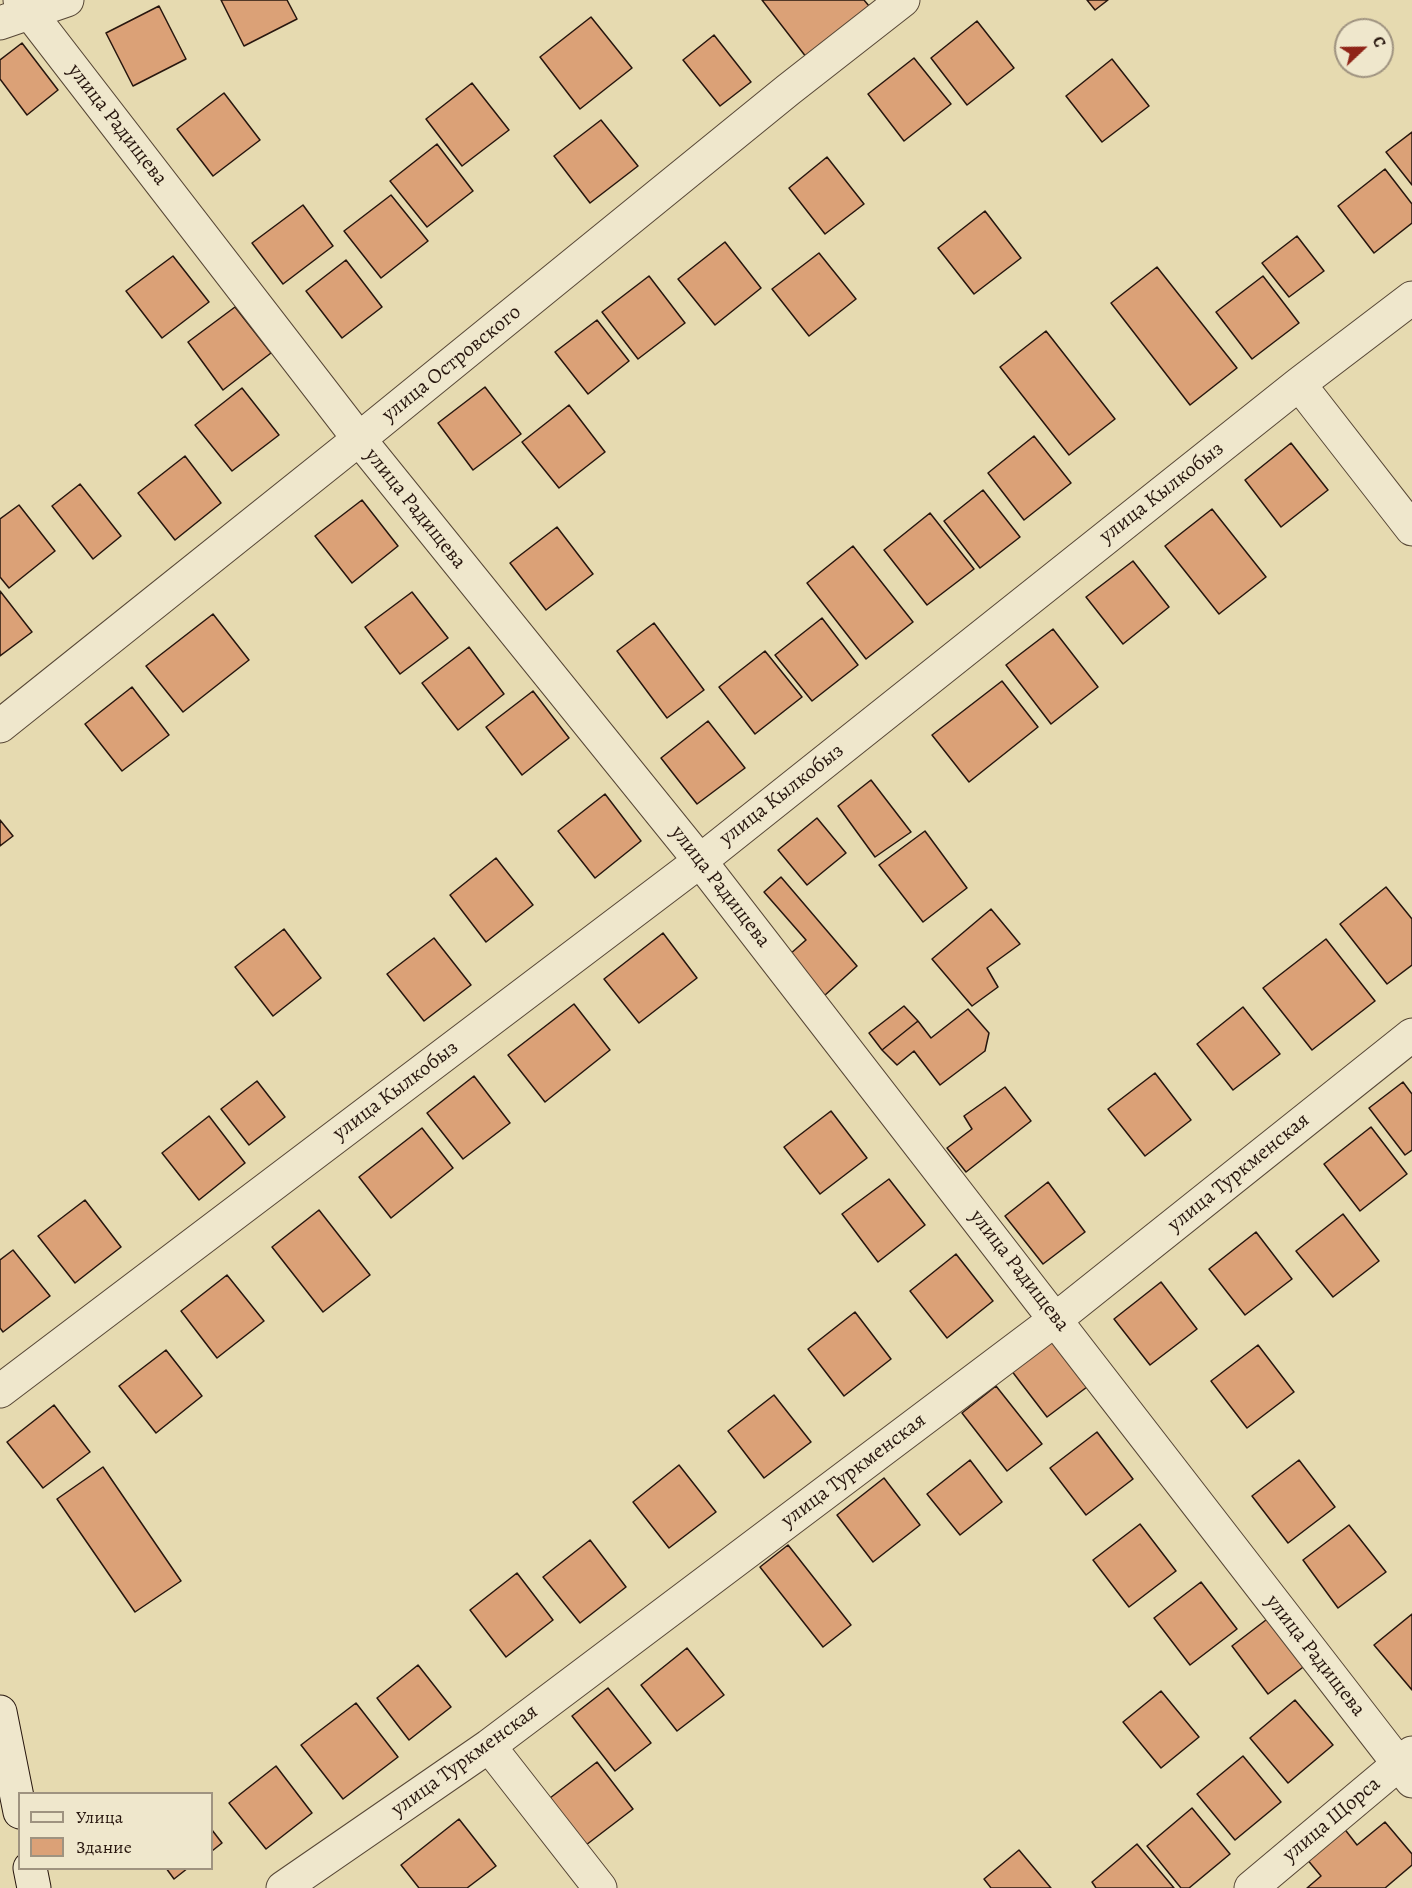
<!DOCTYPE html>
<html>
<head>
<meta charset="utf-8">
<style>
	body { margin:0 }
	#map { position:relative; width:1412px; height:1888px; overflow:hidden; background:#e6dab0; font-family:Alegreya,serif }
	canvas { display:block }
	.legend { position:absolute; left:18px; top:1792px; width:195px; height:78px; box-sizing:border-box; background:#efe7cc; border:2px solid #9f9380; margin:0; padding:8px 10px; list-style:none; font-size:18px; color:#27160e }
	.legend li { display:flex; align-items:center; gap:12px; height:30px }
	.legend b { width:30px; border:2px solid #9f9380 }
	.north { position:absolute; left:1334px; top:18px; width:60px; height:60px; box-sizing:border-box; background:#efe7cc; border:2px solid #9f9380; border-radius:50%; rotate:68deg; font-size:16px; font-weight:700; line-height:24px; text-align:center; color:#27160e }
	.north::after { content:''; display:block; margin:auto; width:21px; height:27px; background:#8f2418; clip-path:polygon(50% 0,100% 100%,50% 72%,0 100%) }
</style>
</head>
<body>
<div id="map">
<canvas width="1412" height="1888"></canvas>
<ul class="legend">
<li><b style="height:8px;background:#efe7cc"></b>Улица</li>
<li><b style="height:16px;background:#dba177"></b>Здание</li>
</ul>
<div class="north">С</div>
</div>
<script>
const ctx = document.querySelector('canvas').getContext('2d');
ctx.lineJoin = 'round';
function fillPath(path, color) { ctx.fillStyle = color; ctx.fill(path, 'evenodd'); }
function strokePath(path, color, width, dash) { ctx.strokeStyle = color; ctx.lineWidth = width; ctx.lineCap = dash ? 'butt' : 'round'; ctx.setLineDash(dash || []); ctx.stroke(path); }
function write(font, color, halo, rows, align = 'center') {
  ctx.font = font + ' Alegreya,serif'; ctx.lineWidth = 4.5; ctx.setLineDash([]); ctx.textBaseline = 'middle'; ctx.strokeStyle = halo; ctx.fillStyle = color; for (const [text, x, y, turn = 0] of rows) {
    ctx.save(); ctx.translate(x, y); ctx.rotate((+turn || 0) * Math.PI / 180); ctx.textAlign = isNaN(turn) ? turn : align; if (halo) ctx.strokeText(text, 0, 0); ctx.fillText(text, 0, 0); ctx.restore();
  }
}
const building = new Path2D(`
	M221,0H287L297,19L244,46Z
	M762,0H864L874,12L810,62Z
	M1087,0H1108L1095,10Z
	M159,6L186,59L133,86L106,33Z
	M591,17L632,68L580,109L540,57Z
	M977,21L1014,68L967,105L931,58Z
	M714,35L751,82L720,106L683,60Z
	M22,43L58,90L27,115L0,79V60Z
	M914,58L951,104L904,141L868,94Z
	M1112,59L1149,106L1102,142L1066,96Z
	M472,83L509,130L462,166L426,119Z
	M224,93L260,140L213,176L177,129Z
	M601,120L638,166L590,203L554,156Z
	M1412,132V185L1386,152Z
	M437,144L473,191L427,227L390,181Z
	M827,157L864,204L825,234L789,188Z
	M1385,169L1412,204V223L1374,253L1338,206Z
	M391,195L428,241L381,278L344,231Z
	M303,205L333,246L283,284L252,243Z
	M985,211L1021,258L974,294L938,248Z
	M1297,236L1324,271L1289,297L1262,263Z
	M725,242L761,288L715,325L678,279Z
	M819,253L856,299L809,336L772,289Z
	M173,256L209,302L162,338L126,291Z
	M346,260L382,307L342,338L306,291Z
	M1157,267L1237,368L1190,405L1111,303Z
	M649,276L685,323L638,359L602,312Z
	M1263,276L1299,323L1252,359L1216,312Z
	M235,307L271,353L223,390L188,342Z
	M597,320L629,361L588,394L555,352Z
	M1046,331L1115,419L1069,455L1000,367Z
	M485,387L521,434L473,470L438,423Z
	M242,388L279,435L232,471L195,425Z
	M569,405L605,452L559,488L522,442Z
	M1034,436L1071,483L1024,520L988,473Z
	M1291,443L1328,490L1281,527L1245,480Z
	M185,456L221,503L175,540L138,493Z
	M80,484L121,536L93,559L52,506Z
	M983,490L1020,537L980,568L944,521Z
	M362,500L398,546L352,583L315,536Z
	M19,505L55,551L9,588L0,577V519Z
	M1212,509L1266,577L1219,614L1165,546Z
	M930,513L974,569L927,605L884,550Z
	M557,527L593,574L546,610L510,563Z
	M853,546L913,622L866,659L807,583Z
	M1133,561L1169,607L1123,644L1086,597Z
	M0,591L32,632L0,656Z
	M412,592L448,638L400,674L365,627Z
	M213,614L249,660L183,712L146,666Z
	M822,618L858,665L812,701L775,655Z
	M654,623L704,690L667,718L617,651Z
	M1053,629L1098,687L1051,724L1006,665Z
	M469,647L504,694L458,730L422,683Z
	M765,651L802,697L755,734L719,687Z
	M1002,681L1038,727L969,782L932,735Z
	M132,687L169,735L122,771L85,724Z
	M533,691L569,738L522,775L486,727Z
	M708,721L745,768L697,804L661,758Z
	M871,780L911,832L875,857L838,806Z
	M605,794L641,841L595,878L558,831Z
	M817,818L846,853L807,885L778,850Z
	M0,820L13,836L0,846Z
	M925,831L967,888L923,922L879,865Z
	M496,858L533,905L486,942L450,895Z
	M781,877L857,966L824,996L789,955L806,940L764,892Z
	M1386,887L1412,919V965L1387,984L1340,924Z
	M991,909L1020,944L987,968L998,987L972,1006L932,959Z
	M284,929L321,978L273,1016L235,967Z
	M663,933L697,978L639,1023L604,979Z
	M434,938L471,985L424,1021L387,974Z
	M1326,939L1375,1001L1312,1050L1263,988Z
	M574,1004L610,1050L545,1102L508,1055Z
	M904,1006L918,1021L882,1050L869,1033Z
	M1243,1007L1280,1054L1233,1090L1197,1044Z
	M968,1009L989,1033L985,1051L940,1085L914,1051L897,1065L882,1050L918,1021L931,1038Z
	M1155,1073L1191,1120L1145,1156L1108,1109Z
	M474,1076L510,1123L463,1159L427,1113Z
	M257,1081L285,1117L249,1145L221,1109Z
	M1403,1082L1412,1094V1150L1405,1155L1369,1108Z
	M1005,1087L1031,1121L966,1172L947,1148L972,1129L964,1116Z
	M831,1111L867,1158L820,1194L784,1147Z
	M209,1116L245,1163L199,1200L162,1153Z
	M1371,1127L1407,1174L1360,1211L1324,1164Z
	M422,1128L453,1168L391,1218L359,1177Z
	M889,1179L925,1225L878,1262L842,1214Z
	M1048,1182L1085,1232L1043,1264L1005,1216Z
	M85,1200L121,1247L75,1283L38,1236Z
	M319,1210L370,1275L323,1312L272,1247Z
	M1343,1214L1379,1261L1333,1297L1296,1251Z
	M1256,1232L1292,1279L1245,1315L1209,1269Z
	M13,1250L50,1296L3,1332L0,1328V1260Z
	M956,1254L993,1301L947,1338L910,1291Z
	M227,1275L264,1321L217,1358L181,1311Z
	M1161,1282L1197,1329L1150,1365L1114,1319Z
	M855,1312L891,1359L844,1396L808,1349Z
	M1058,1334L1095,1381L1047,1417L1011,1370Z
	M1258,1345L1294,1392L1247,1428L1211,1381Z
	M166,1350L202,1396L156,1433L119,1386Z
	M996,1386L1042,1444L1007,1471L962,1413Z
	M774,1395L811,1442L764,1478L728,1431Z
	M54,1405L90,1452L43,1488L7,1442Z
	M1097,1432L1133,1479L1086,1515L1050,1468Z
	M970,1460L1002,1502L960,1535L927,1494Z
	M1299,1460L1335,1507L1288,1543L1252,1496Z
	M679,1465L716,1512L669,1548L633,1502Z
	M103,1467L181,1581L135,1612L57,1499Z
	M884,1478L920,1525L873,1562L837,1515Z
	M1140,1524L1176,1571L1129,1607L1093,1560Z
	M1349,1525L1386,1572L1338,1608L1303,1560Z
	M590,1540L626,1587L580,1623L543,1577Z
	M788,1545L851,1625L823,1647L760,1567Z
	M517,1573L553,1620L506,1657L470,1610Z
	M1201,1582L1237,1629L1190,1665L1154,1618Z
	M1279,1610L1315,1658L1268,1694L1232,1646Z
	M1412,1614V1690L1374,1645Z
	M687,1648L724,1695L677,1731L641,1685Z
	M418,1665L451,1707L409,1740L377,1698Z
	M608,1688L651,1743L615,1771L572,1716Z
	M1161,1691L1199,1737L1161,1768L1123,1722Z
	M1295,1700L1333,1745L1288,1783L1250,1738Z
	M356,1703L398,1757L343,1799L301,1745Z
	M1243,1756L1281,1802L1235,1840L1197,1794Z
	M597,1762L633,1809L586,1845L550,1798Z
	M276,1766L312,1813L266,1849L229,1803Z
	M1192,1808L1230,1854L1189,1888H1181L1147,1846Z
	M459,1819L496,1866L467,1888H419L401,1865Z
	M1385,1822L1412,1854V1865L1385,1888H1307L1321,1876L1306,1858L1343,1827L1357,1845Z
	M212,1830L222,1843L212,1851Z
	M1137,1844L1174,1888H1096L1092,1882Z
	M1019,1850L1051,1888H991L984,1879Z
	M166,1868H188L174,1879Z`);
fillPath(building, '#dba177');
strokePath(building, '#27160e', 1.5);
const street = new Path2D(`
	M20,0L359,439L700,861L1412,1781
	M0,23L67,0
	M1299,384L1412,529
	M0,726L359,439L788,90L903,0
	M0,1391L700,861L1299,384L1412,298
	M489,1746L600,1888
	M283,1888L489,1746L1056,1319L1412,1035
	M1251,1888L1412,1753`);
const secondary = new Path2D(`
	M0,1712L20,1812
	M30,1868L34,1888`);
strokePath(street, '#574736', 35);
strokePath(secondary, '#27160e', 35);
strokePath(street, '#efe7cc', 33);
strokePath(secondary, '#efe7cc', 33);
write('21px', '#27160e', '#efe7cc', [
	["улица Радищева",117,125,52],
	["улица Островского",452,364,-39],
	["улица Кылкобыз",1162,493,-38],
	["улица Радищева",415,509,51],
	["улица Кылкобыз",782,795,-38],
	["улица Радищева",720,887,52],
	["улица Кылкобыз",396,1091,-37],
	["улица Туркменская",1239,1173,-39],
	["улица Радищева",1019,1271,52],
	["улица Туркменская",854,1471,-37],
	["улица Радищева",1315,1656,52],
	["улица Туркменская",465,1761,-36],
	["улица Щорса",1332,1820,-40]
]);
</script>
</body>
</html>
